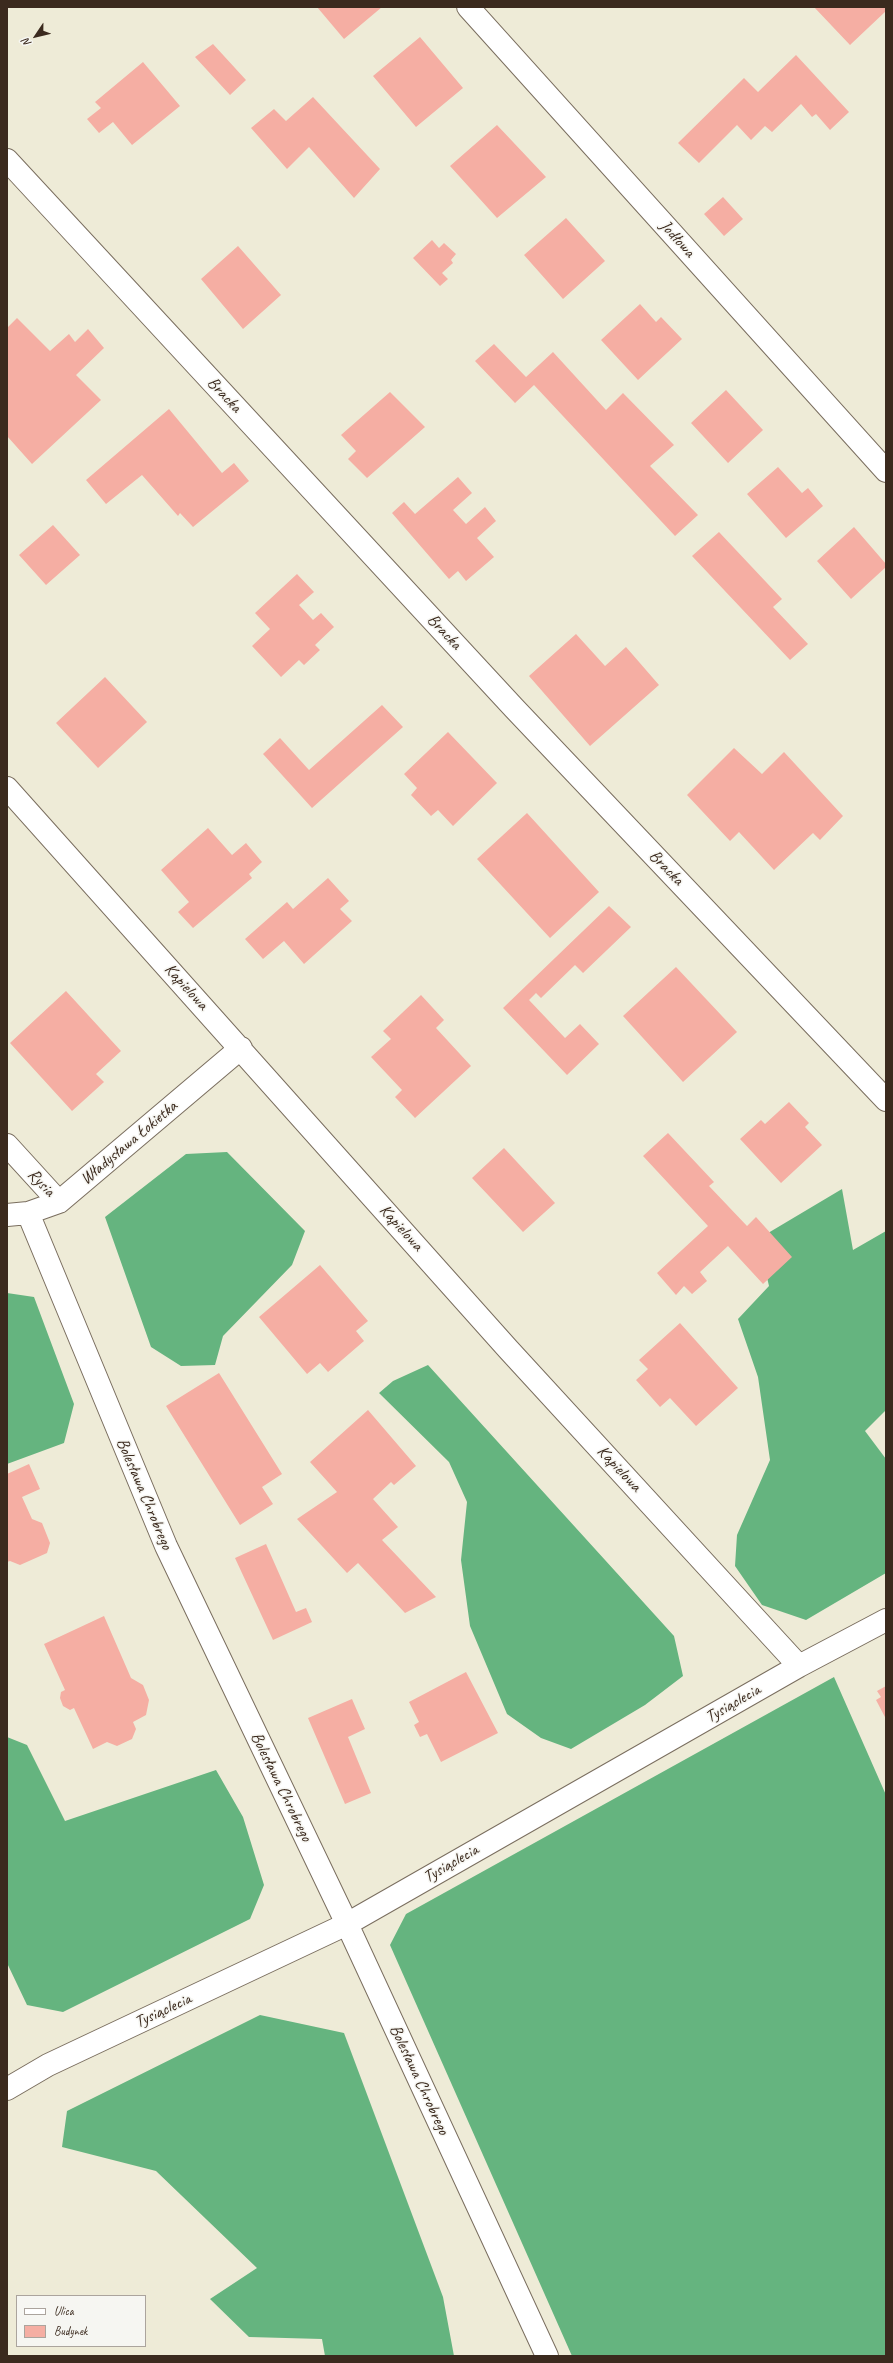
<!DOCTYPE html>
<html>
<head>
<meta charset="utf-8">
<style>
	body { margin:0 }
	#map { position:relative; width:893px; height:2363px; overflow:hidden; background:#eeebd7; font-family:Caveat,sans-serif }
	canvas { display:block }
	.frame { position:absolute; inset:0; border:8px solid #3b2a1e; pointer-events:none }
	.legend { position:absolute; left:16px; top:2295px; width:130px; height:52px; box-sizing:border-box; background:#f6f6f2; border:1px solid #aba49d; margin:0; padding:5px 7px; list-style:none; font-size:12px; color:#3b2a1e }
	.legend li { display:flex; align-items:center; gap:8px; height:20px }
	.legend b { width:20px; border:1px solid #aba49d }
	.north { position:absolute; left:16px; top:16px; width:40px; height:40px; -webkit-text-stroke:3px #f6f6f2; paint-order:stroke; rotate:235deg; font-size:11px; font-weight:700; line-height:16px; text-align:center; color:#3b2a1e }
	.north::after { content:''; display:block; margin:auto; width:14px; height:18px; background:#3b2a1e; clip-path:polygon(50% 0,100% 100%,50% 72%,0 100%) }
</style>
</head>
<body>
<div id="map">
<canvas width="893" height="2363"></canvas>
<div class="frame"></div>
<ul class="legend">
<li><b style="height:5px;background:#fff"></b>Ulica</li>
<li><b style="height:11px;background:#f5aea3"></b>Budynek</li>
</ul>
<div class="north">N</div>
</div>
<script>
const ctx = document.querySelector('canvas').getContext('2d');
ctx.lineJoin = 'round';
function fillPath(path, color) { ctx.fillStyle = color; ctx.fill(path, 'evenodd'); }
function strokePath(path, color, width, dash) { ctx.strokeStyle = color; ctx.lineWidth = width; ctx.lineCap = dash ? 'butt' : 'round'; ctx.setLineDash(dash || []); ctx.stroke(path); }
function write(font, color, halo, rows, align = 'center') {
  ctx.font = font + ' Caveat,sans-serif'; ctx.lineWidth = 3; ctx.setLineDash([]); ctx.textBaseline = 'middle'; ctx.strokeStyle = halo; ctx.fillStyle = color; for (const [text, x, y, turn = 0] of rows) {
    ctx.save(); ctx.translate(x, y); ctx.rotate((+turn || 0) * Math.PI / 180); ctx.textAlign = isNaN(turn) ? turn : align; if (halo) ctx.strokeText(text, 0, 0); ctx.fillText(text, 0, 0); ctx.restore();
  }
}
fillPath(new Path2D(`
	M227,1152L305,1231L292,1265L223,1336L215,1365L181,1366L151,1347L105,1217L186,1154Z
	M842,1189L853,1250L886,1231V1410L865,1431L886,1459V1573L806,1620L762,1605L735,1566L737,1535L770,1460L758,1377L738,1319L769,1286L758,1239Z
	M7,1293L34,1297L74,1404L64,1443L7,1464Z
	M428,1365L674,1636L683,1676L645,1705L571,1749L541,1738L507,1714L470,1626L461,1560L467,1502L449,1462L379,1393L393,1381Z
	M834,1677L886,1795V2356H572L390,1945L406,1914Z
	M7,1737L27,1745L65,1821L216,1770L243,1817L264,1885L250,1919L63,2012L27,2005L7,1963Z
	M260,2015L344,2033L443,2297L454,2356H325L322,2339L249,2337L210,2299L257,2268L156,2171L62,2147L67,2111Z`), '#65b47f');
fillPath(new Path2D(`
	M317,7H382L344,39Z
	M814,7H886V11L850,45Z
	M420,37L463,88L416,127L373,76Z
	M213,44L246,80L230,95L195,57Z
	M796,55L849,112L830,130L816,114L812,117L801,104L772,132L765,126L751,140L737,125L699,163L678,143L744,78L758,92Z
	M143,62L180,106L132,145L113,122L99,133L87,119L101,108L95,102Z
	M313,97L380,169L354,198L309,147L287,169L251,128L274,109L286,121Z
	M497,125L546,177L497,218L450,166Z
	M723,197L743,219L724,236L704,214Z
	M566,218L605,261L563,299L524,255Z
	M432,240L439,248L444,243L456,254L451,260L453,263L442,273L448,279L440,286L413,258Z
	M238,246L281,295L243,329L201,279Z
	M640,304L656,322L661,317L682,339L638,380L601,340Z
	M17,318L50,351L69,334L75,342L88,329L104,348L76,375L101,400L32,464L7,436V328Z
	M494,344L526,377L553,352L606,410L623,393L674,445L650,466L698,515L675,536L534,385L515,403L475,361Z
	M726,390L763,430L728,463L691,423Z
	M390,392L425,427L367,478L348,459L356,451L341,435Z
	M169,409L222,473L234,463L249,481L193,527L180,513L178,516L142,475L106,504L86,480Z
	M778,467L802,493L808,488L823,506L786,538L747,494Z
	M458,477L472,493L453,510L466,524L485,507L496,521L477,538L494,557L466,581L458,571L449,579L392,513L404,502L415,514Z
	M53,525L80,555L46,585L19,555Z
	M854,527L886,564V567L851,599L817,561Z
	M719,532L782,599L773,607L808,644L790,660L692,556Z
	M297,574L314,592L299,605L313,620L321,613L334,627L315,645L320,650L304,665L299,660L281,677L252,646L270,629L255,613Z
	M576,634L605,666L626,647L659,685L590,746L529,676Z
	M105,677L147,722L98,768L56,723Z
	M382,705L403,727L312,808L263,754L280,738L309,770Z
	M448,732L497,783L453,826L438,810L431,816L411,795L417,788L404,774Z
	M734,748L762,774L784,752L843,816L820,840L813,833L774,870L739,832L730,841L687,795Z
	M527,813L599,892L550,938L477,859Z
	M208,828L232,855L246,843L262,862L249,874L252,878L193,928L178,912L189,902L161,870Z
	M328,878L349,901L340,909L352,921L304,964L284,941L263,959L245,939L287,902L293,909Z
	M609,906L631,927L583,973L575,965L541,998L536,993L529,1000L565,1038L580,1024L599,1044L567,1075L503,1008Z
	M676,967L737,1032L683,1082L623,1016Z
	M66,991L121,1051L96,1074L104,1082L72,1111L10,1043Z
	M421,995L444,1020L436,1028L471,1066L415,1118L395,1097L402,1090L371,1057L391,1039L383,1031Z
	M789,1102L809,1123L805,1127L822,1145L781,1183L740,1139L761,1120L765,1124Z
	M668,1133L714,1182L709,1186L747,1226L756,1217L792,1257L763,1284L728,1246L700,1272L707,1281L692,1294L684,1286L676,1295L657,1273L708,1226L643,1156Z
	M504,1148L555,1203L523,1232L472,1178Z
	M320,1265L368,1321L356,1331L364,1341L328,1372L320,1363L307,1374L259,1317Z
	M680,1323L738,1388L696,1426L670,1398L660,1407L636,1380L648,1369L639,1360Z
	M219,1373L282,1474L262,1487L273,1504L240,1525L166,1406Z
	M368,1410L416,1466L394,1485L391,1482L373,1499L398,1527L382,1540L436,1597L405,1613L358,1563L347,1573L297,1519L337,1492L310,1462Z
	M29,1464L40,1489L22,1497L32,1519L42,1523L50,1543L47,1553L20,1565L10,1561L7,1562V1474Z
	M266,1544L296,1612L306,1608L312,1622L273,1640L235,1558Z
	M104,1616L131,1678L143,1685L149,1700L146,1715L133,1722L136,1729L132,1739L117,1746L107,1742L93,1749L74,1708L70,1710L63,1706L60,1698L61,1692L65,1690L44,1644Z
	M466,1672L498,1733L441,1762L427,1734L420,1737L414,1725L419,1722L409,1702Z
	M886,1686V1719L876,1700L881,1697L877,1691Z
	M352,1699L365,1729L348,1737L371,1793L345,1804L308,1718Z`), '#f5aea3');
const minor = new Path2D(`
	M468,7L886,471
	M7,160L514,708L886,1100
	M7,788L508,1349L799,1666
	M7,1145L59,1202
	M28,1213L166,1546L347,1924L547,2356
	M7,1215L28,1213L59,1202L241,1048
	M7,2089L48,2065L347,1924L799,1666L886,1620`);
strokePath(minor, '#7a6e5f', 24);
strokePath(minor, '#fff', 22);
write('17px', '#3b2a1e', '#f6f6f2', [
	["Jodłowa",677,239,48],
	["Bracka",224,395,47],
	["Bracka",444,632,47],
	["Bracka",666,868,46],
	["Kąpielowa",186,987,48],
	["Władysława Łokietka",129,1143,-40],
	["Rysia",41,1183,47],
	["Kąpielowa",401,1228,48],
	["Kąpielowa",619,1469,47],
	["Bolesława Chrobrego",144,1494,67],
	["Tysiąclecia",733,1704,-30],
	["Bolesława Chrobrego",281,1787,64],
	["Tysiąclecia",451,1864,-30],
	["Tysiąclecia",163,2011,-25],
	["Bolesława Chrobrego",419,2080,65]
]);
</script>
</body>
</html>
